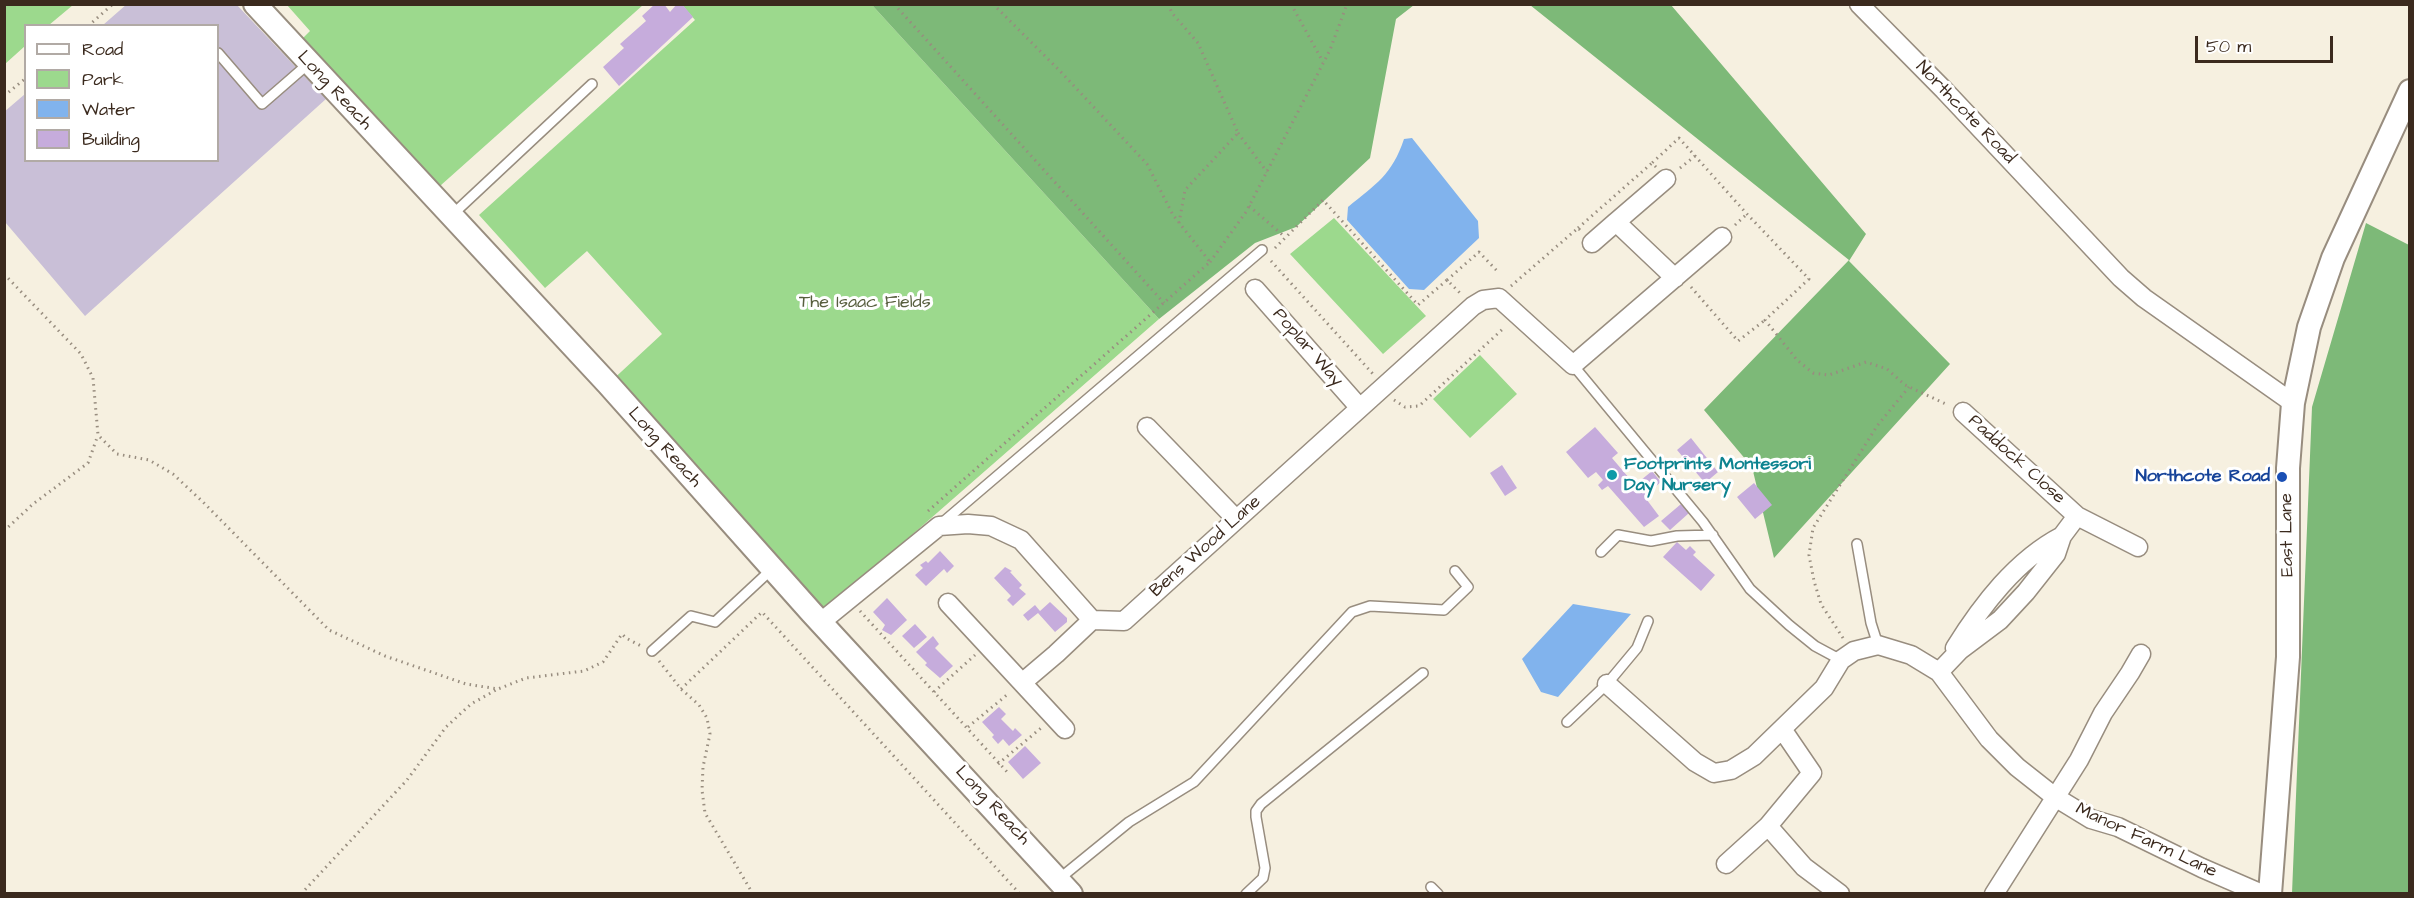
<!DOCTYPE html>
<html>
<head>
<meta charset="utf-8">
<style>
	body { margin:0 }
	#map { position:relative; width:2414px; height:898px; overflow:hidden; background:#f6f0e0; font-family:"Architects Daughter",sans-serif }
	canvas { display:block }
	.frame { position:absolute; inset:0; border:6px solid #3b2a1e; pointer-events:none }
	.legend { position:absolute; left:24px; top:24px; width:195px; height:138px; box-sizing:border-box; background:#fff; border:2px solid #b1aaa5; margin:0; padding:8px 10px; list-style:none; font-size:18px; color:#3b2a1e }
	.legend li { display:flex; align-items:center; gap:12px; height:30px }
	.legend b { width:30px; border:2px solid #b1aaa5 }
	.scale { position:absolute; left:2195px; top:36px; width:138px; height:27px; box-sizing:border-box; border:3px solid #3b2a1e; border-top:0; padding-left:8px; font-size:18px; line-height:21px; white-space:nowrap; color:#3b2a1e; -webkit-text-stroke:4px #fff; paint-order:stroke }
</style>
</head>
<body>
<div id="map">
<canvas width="2414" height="898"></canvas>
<div class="frame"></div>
<ul class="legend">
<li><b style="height:8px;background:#fff"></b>Road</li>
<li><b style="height:16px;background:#9cd98d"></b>Park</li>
<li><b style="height:16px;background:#81b3ed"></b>Water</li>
<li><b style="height:16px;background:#c6acdc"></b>Building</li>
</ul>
<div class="scale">50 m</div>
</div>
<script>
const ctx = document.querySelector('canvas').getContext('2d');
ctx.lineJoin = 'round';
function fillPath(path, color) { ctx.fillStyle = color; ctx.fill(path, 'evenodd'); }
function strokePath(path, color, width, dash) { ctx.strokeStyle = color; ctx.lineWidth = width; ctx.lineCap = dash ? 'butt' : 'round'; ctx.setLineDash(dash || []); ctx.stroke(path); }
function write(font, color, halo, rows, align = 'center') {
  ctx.font = font + ' "Architects Daughter",sans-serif'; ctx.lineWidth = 6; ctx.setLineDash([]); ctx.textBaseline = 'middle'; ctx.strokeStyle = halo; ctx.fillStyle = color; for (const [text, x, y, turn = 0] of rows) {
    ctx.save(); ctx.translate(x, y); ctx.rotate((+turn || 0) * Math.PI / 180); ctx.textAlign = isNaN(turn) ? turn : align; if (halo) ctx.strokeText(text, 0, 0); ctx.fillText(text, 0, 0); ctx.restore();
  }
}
fillPath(new Path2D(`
	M127,4L237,5L326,99L85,316L5,222L4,112L25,94L26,160H218V26L103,25Z`), '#c9bfd7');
fillPath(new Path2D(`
	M5,4H73V5L49,25L26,26L25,46L5,64Z
	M287,5H643L431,194L293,48L310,31Z
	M682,5H872L1159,319L827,609L821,622L608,384L662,334L587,251L545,288L479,215L695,20Z
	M1334,218L1426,316L1383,354L1290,254Z
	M1480,355L1517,394L1470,438L1433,399Z`), '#9cd98d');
fillPath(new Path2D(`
	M872,5H1414L1396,19L1370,158L1296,227L1255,243L1159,319Z
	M1530,5H1671L1866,234L1849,261L1950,364L1774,558L1752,467L1704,410L1849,260Z
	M2366,223L2409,245V893H2292L2312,407Z`), '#7db978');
fillPath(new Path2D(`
	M1412,138L1478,221L1479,238L1424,290L1409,289L1347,220L1348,207C1376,184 1392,175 1404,139Z
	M1573,604L1631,614L1558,697L1541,692L1522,659Z`), '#81b3ed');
fillPath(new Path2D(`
	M655,4H664L670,12L677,4H682L693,17L619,86L603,67L624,48L620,44L646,21L642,16Z
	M1595,427L1618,453L1612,458L1635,485L1652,471L1661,482L1644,496L1659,516L1644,527L1608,486L1602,490L1598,485L1603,480L1596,472L1588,478L1566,452Z
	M1691,438L1718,472L1705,483L1677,450Z
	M1502,465L1517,488L1505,496L1490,473Z
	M1754,483L1772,505L1755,519L1737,497Z
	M1681,504L1689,513L1670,530L1661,521Z
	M1677,542L1686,550L1690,546L1696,552L1693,555L1715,575L1701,591L1663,557Z
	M940,551L954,566L947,573L944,569L926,586L915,575L923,568L920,565L926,561L928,563Z
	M1005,567L1012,571L1010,572L1022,585L1019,588L1026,594L1013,606L1007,600L1011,596L994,578Z
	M887,598L907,620L891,635L882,630L885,625L873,612Z
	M1050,602L1067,618V622L1055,632L1038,613L1028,621L1023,615L1035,605L1040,611Z
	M915,624L927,637L914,648L902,636Z
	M933,636L939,644L935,648L953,666L940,678L925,665L927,663L916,652Z
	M999,707L1006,714L1001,719L1013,731L1015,728L1022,735L1009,746L1003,739L998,744L992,737L994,735L982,722Z
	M1025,746L1041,763L1023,779L1008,762Z`), '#c6acdc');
const service = new Path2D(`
	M218,53L262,104L308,64
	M452,215L592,84
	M1573,365L1703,522L1750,589L1789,625L1815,646L1841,660
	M942,523L1262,250
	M1857,544L1871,623L1878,645
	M1601,552L1618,535L1651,541L1677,536L1713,535
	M652,651L691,616L715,622L772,569
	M1567,722L1607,684L1637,648L1648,621
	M1059,879L1129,822L1194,782L1352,612L1370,606L1444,610L1468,587L1455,571
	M1431,887L1438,894
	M1246,894L1263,878L1265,868L1256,817V811L1261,804L1423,673`);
const minor = new Path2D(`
	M1859,4L1944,90L2121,278L2144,298L2293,403
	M1666,179L1616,222L1675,278
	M1592,243L1616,222
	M1255,289L1359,407
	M1147,427L1236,519
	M2077,516L2138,547
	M948,603L1065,729
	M821,622L939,526L968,524L991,526L1021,540L1092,620L1124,621L1473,306L1483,300L1499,298L1573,365L1722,237
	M1955,648C1982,605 2016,560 2062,536
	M1939,672L1960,650L2000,620L2026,592L2056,554L2062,536L2077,516L1963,412
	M1023,682L1056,654L1092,620
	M1607,684L1695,762L1714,773L1731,770L1754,756L1824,688L1841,660L1854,651L1878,645L1911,655L1939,672L1989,739L2017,767L2055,797L2091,819L2118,827L2202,868L2262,894
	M1782,729L1812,773L1768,826L1804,867L1840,894
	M1726,864L1768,826
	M1994,894L2079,760L2103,713L2130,673L2141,654`);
const tertiary = new Path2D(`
	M255,4L608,384L812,613L1071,894
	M2270,894L2288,657V468L2293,403L2309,327L2333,258L2410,91`);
strokePath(service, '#988d7f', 12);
strokePath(minor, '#988d7f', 21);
strokePath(tertiary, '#988d7f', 26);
strokePath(new Path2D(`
	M894,4L1164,303
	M1168,4L1172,13L1198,43L1238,133L1185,190L1179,223
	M1291,4L1323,62
	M88,26L113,4
	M4,96L26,78
	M1238,133L1267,172
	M1656,167L1652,163L1679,138L1747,214L1809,279L1765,320L1797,360L1813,373L1829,375L1866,362L1887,369L1905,385L1948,405
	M1680,168L1695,156
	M1249,206L1285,237
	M1735,225L1747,214
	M1578,228L1652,163
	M1275,248L1323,200L1418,305L1447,280L1461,294
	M1271,261L1373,374
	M1210,262L1246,212L1330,50L1347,4
	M4,274L81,354L93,378L98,435L117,454L149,460L173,474L203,502L329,630L385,656L466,684L498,689L526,678L584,671L603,662L622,634L626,638L641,646
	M1447,280L1479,252L1499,273
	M1511,286L1578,228L1580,230
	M1691,287L1738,341L1765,320
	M1394,400L1405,407L1419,406L1505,327
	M928,511L1210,262L1173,215L1147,164L1060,71L993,4
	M4,531L33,504L88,463L98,435
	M860,611L1009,774
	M1843,638L1821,604L1814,581L1809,555L1813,528L1877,426L1909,387
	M659,661L681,689L699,705L707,718L710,734L703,767L702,790L705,813L753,894
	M681,689L762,612L1020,894
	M934,692L975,655
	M968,727L1008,694
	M998,764L1041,728
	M301,894L407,780L446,727L471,704L496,690`), '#988d7f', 3, [1.5, 4.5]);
strokePath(service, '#fff', 9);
strokePath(minor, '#fff', 18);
strokePath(tertiary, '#fff', 22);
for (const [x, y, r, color] of [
	[1612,475,6,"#0f9aa8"],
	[2282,477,6,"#1a4fb4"]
]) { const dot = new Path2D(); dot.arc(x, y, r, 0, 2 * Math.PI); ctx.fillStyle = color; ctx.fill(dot); strokePath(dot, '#fff', 2); }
write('18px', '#3b2a1e', '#fff', [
	["Long Reach",334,91,47],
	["Northcote Road",1965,113,46],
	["Poplar Way",1307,348,49],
	["Long Reach",664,448,48],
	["Paddock Close",2016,460,42],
	["East Lane",2288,535,-91],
	["Bens Wood Lane",1206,547,-42],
	["Long Reach",992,806,47],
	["Manor Farm Lane",2146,841,25]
]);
write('18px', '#585f3f', '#fff', [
	["The Isaac Fields",865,303]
]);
write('bold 18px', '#0d838f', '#fff', [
	["Footprints Montessori",1624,465],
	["Day Nursery",1624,486]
], 'left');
write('bold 18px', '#164399', '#fff', [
	["Northcote Road",2270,477]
], 'right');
</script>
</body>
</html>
